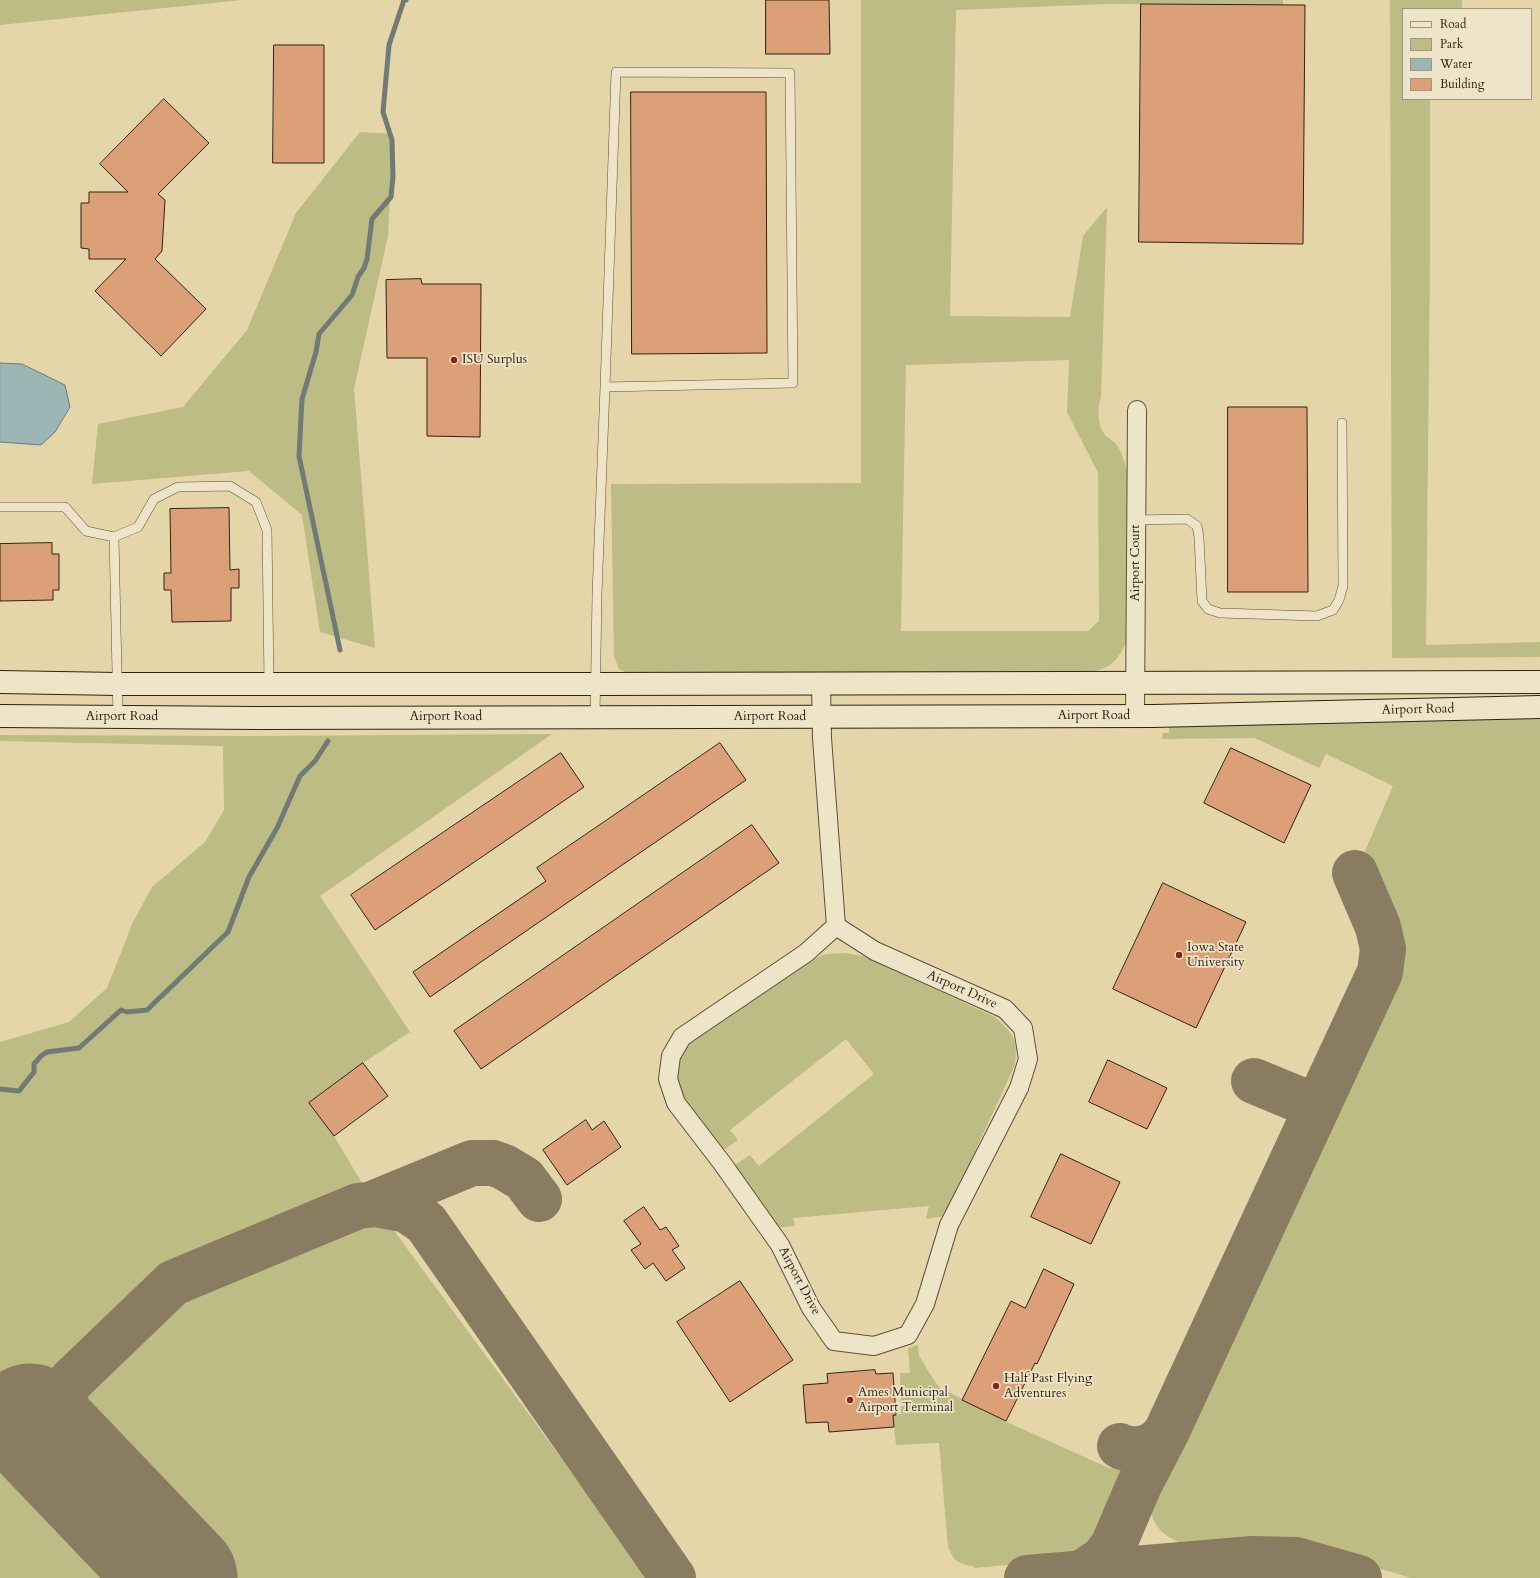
<!DOCTYPE html>
<html>
<head>
<meta charset="utf-8">
<style>
	body { margin:0 }
	#map { position:relative; width:1540px; height:1578px; overflow:hidden; background:#e5d6aa; font-family:Cardo,serif }
	canvas { display:block }
	.legend { position:absolute; left:1402px; top:8px; width:130px; height:92px; box-sizing:border-box; background:#eee4c8; border:1px solid #a29680; margin:0; padding:5px 7px; list-style:none; font-size:12px; color:#302215 }
	.legend li { display:flex; align-items:center; gap:8px; height:20px }
	.legend b { width:20px; border:1px solid #a29680 }
</style>
</head>
<body>
<div id="map">
<canvas width="1540" height="1578"></canvas>
<ul class="legend">
<li><b style="height:5px;background:#eee4c8"></b>Road</li>
<li><b style="height:11px;background:#bcbc84"></b>Park</li>
<li><b style="height:11px;background:#9cb6b5"></b>Water</li>
<li><b style="height:11px;background:#dba078"></b>Building</li>
</ul>
</div>
<script>
const ctx = document.querySelector('canvas').getContext('2d');
ctx.lineJoin = 'round';
function fillPath(path, color) { ctx.fillStyle = color; ctx.fill(path, 'evenodd'); }
function strokePath(path, color, width, dash) { ctx.strokeStyle = color; ctx.lineWidth = width; ctx.lineCap = dash ? 'butt' : 'round'; ctx.setLineDash(dash || []); ctx.stroke(path); }
function write(font, color, halo, rows, align = 'center') {
  ctx.font = font + ' Cardo,serif'; ctx.lineWidth = 3.5; ctx.setLineDash([]); ctx.textBaseline = 'middle'; ctx.strokeStyle = halo; ctx.fillStyle = color; for (const [text, x, y, turn = 0] of rows) {
    ctx.save(); ctx.translate(x, y); ctx.rotate((+turn || 0) * Math.PI / 180); ctx.textAlign = isNaN(turn) ? turn : align; if (halo) ctx.strokeText(text, 0, 0); ctx.fillText(text, 0, 0); ctx.restore();
  }
}
fillPath(new Path2D(`
	M0,0H242L0,25Z
	M861,0H1283V5L1107,4L956,10L950,316L1070,317L1083,236L1107,207L1101,397C1097,409 1097,426 1106,436C1109,439 1114,441 1116,444C1122,451 1124,462 1127,470L1126,642C1118,661 1110,669 1089,672L630,674L619,669L614,656L611,484L861,483ZM1069,360L1067,412L1098,473L1099,621L1088,631H901L906,365Z
	M1390,0H1462V9H1403V99H1430V259L1426,645L1540,642V657L1392,658Z
	M360,132L393,134L388,236L354,389L375,648L320,632L302,515L249,471L92,484L98,424L183,407L247,330L296,213Z
	M1540,716V1578H1411L1327,1553L1284,1544H1255L1200,1548C1175,1545 1146,1529 1151,1499C1152,1494 1154,1489 1155,1484L1391,976L1395,932L1365,851L1393,786L1326,754L1319,768L1255,738L1162,739L1163,733H1169V728L1173,725Z
	M552,734L320,896L410,1032L363,1063L309,1103L334,1136L362,1183L160,1269L0,1419V1042L69,1022L107,988L133,922L152,887L205,842L224,810L223,746L0,741V735L250,736Z
	M844,953L863,956L995,1017C1014,1035 1018,1038 1015,1065L945,1216L926,1219L929,1206L793,1218L795,1226L776,1228L733,1166L750,1155L759,1166L874,1074L846,1039L730,1130L738,1140L722,1151C711,1137 676,1097 676,1082C676,1067 681,1056 687,1043L805,963L826,954Z
	M359,1220L387,1221L649,1578H219L67,1420L81,1391L179,1295Z
	M918,1345L919,1355L930,1374L939,1387L1007,1422L1111,1469L1116,1459C1124,1465 1126,1475 1124,1485L1100,1534L1098,1533C1087,1550 1081,1552 1063,1558V1560L974,1568L973,1566C961,1565 952,1561 950,1549L948,1548L939,1443L896,1445L893,1415L901,1414L900,1373H910L908,1348Z
	M20,1453L140,1578H0V1461Z
	M1246,1572L1261,1574L1270,1578H1179Z`), '#bcbc84');
const water = new Path2D(`
	M0,363L22,364L65,385L70,407L55,432L41,445L0,442Z`);
fillPath(water, '#9cb6b5');
strokePath(water, '#717b75', 1);
strokePath(new Path2D(`
	M340,650L299,456L302,399L316,352L319,334L352,295L358,277L364,268L367,259L372,219L391,197L393,177L392,140L383,112L389,45L404,0H406
	M0,1089L19,1091L34,1072V1064L41,1056L47,1052L79,1048L121,1010L127,1012L147,1010L228,932L249,877L277,828L300,776L315,761L328,741`), '#717b75', 5);
strokePath(new Path2D(`
	M1254,1081L1317,1107
	M372,1204L472,1163H493L504,1167L524,1179L539,1199
	M1120,1446C1130,1451 1145,1450 1154,1444C1159,1441 1163,1436 1166,1433
	M0,1449C20,1444 37,1445 57,1449C56,1431 53,1409 62,1392C65,1388 69,1384 72,1380L173,1283L358,1206L375,1204L407,1210L426,1223L673,1578
	M1077,1574L1087,1570L1103,1559L1113,1546L1139,1485L1166,1433L1197,1366L1380,972L1383,949L1378,927L1355,873
	M1027,1578L1253,1559L1296,1560L1359,1578`), '#8a7c60', 46);
strokePath(new Path2D(`
	M30,1421L180,1578`), '#8a7c60', 115);
const building = new Path2D(`
	M766,0H829L830,54H766Z
	M1141,4L1305,5L1303,244L1139,242Z
	M274,45H324V163H273Z
	M631,92H766L767,353L632,354Z
	M164,99L209,143L158,194L165,200L162,251L155,259L206,309L161,356L95,291L126,259H89V249L81,248V203H89V192H128L100,164Z
	M421,279L422,284H481L480,437L427,436V358H387L386,280Z
	M1228,407H1307L1308,592H1228Z
	M229,508L230,570L239,569V588H231V621L172,622L171,590H164V573H171L170,509Z
	M52,543V554H59V590H53V600L0,601V544Z
	M720,743L746,780L430,997L413,972L546,881L537,868Z
	M1231,748L1311,785L1284,843L1204,803Z
	M561,753L584,787L375,930L351,895Z
	M752,825L779,863L481,1069L454,1031Z
	M1163,883L1246,922L1196,1028L1113,989Z
	M1108,1060L1167,1088L1147,1129L1089,1102Z
	M363,1063L388,1096L334,1136L309,1103Z
	M586,1120L592,1130L604,1121L621,1147L567,1185L543,1150Z
	M1061,1154L1120,1182L1091,1244L1031,1217Z
	M644,1207L660,1230L666,1227L679,1246L672,1250L685,1268L666,1281L653,1263L645,1269L631,1250L641,1244L624,1221Z
	M1044,1269L1074,1284L1037,1364L1035,1363L1006,1421L962,1400L1011,1301L1025,1308Z
	M740,1281L793,1360L730,1402L677,1322Z
	M875,1370L876,1374L893,1373L896,1415H893L894,1427L829,1432L828,1422L806,1423L803,1385L828,1383L827,1374Z`);
fillPath(building, '#dba078');
strokePath(building, '#302215', 1);
const service = new Path2D(`
	M0,507H65L86,531L114,537L118,717
	M1136,520L1187,519L1197,526L1199,537L1202,601L1208,609L1220,613L1317,616L1333,610L1339,600L1343,586L1342,423
	M114,537L138,527L154,499L178,487L230,486L256,502L267,530L269,684
	M595,717L597,594L605,387L793,383L790,73L616,72L605,387`);
const minor = new Path2D(`
	M821,684L822,738L836,926
	M1135,716L1137,410
	M836,926L875,951L1005,1009L1023,1028L1028,1059L1019,1088L949,1225L925,1304L908,1335L874,1346L834,1341L811,1308L780,1245L722,1163L676,1103L668,1079L671,1056L682,1037L806,953Z`);
const secondary = new Path2D(`
	M0,682L118,684H595L1540,682
	M0,716L257,718L1153,716L1540,707`);
strokePath(service, '#5d4f3a', 10);
strokePath(minor, '#5d4f3a', 20);
strokePath(secondary, '#302215', 24);
strokePath(service, '#eee4c8', 9);
strokePath(minor, '#eee4c8', 18);
strokePath(secondary, '#eee4c8', 22);
for (const [x, y, r, color] of [
	[454,360,4,"#8f2418"],
	[1179,955,4,"#8f2418"],
	[996,1386,4,"#8f2418"],
	[850,1400,4,"#8f2418"]
]) { const dot = new Path2D(); dot.arc(x, y, r, 0, 2 * Math.PI); ctx.fillStyle = color; ctx.fill(dot); strokePath(dot, '#eee4c8', 1.5); }
write('13px', '#302215', '#eee4c8', [
	["ISU Surplus",462,360],
	["Iowa State",1187,948],
	["University",1187,963],
	["Half Past Flying",1004,1379],
	["Adventures",1004,1394],
	["Ames Municipal",858,1393],
	["Airport Terminal",858,1408]
], 'left');
write('13px', '#302215', '#eee4c8', [
	["Airport Court",1136,563,-90],
	["Airport Road",1418,710,-1],
	["Airport Road",1094,716],
	["Airport Road",122,717],
	["Airport Road",446,717],
	["Airport Road",770,717],
	["Airport Drive",962,990,24],
	["Airport Drive",799,1281,62]
]);
</script>
</body>
</html>
